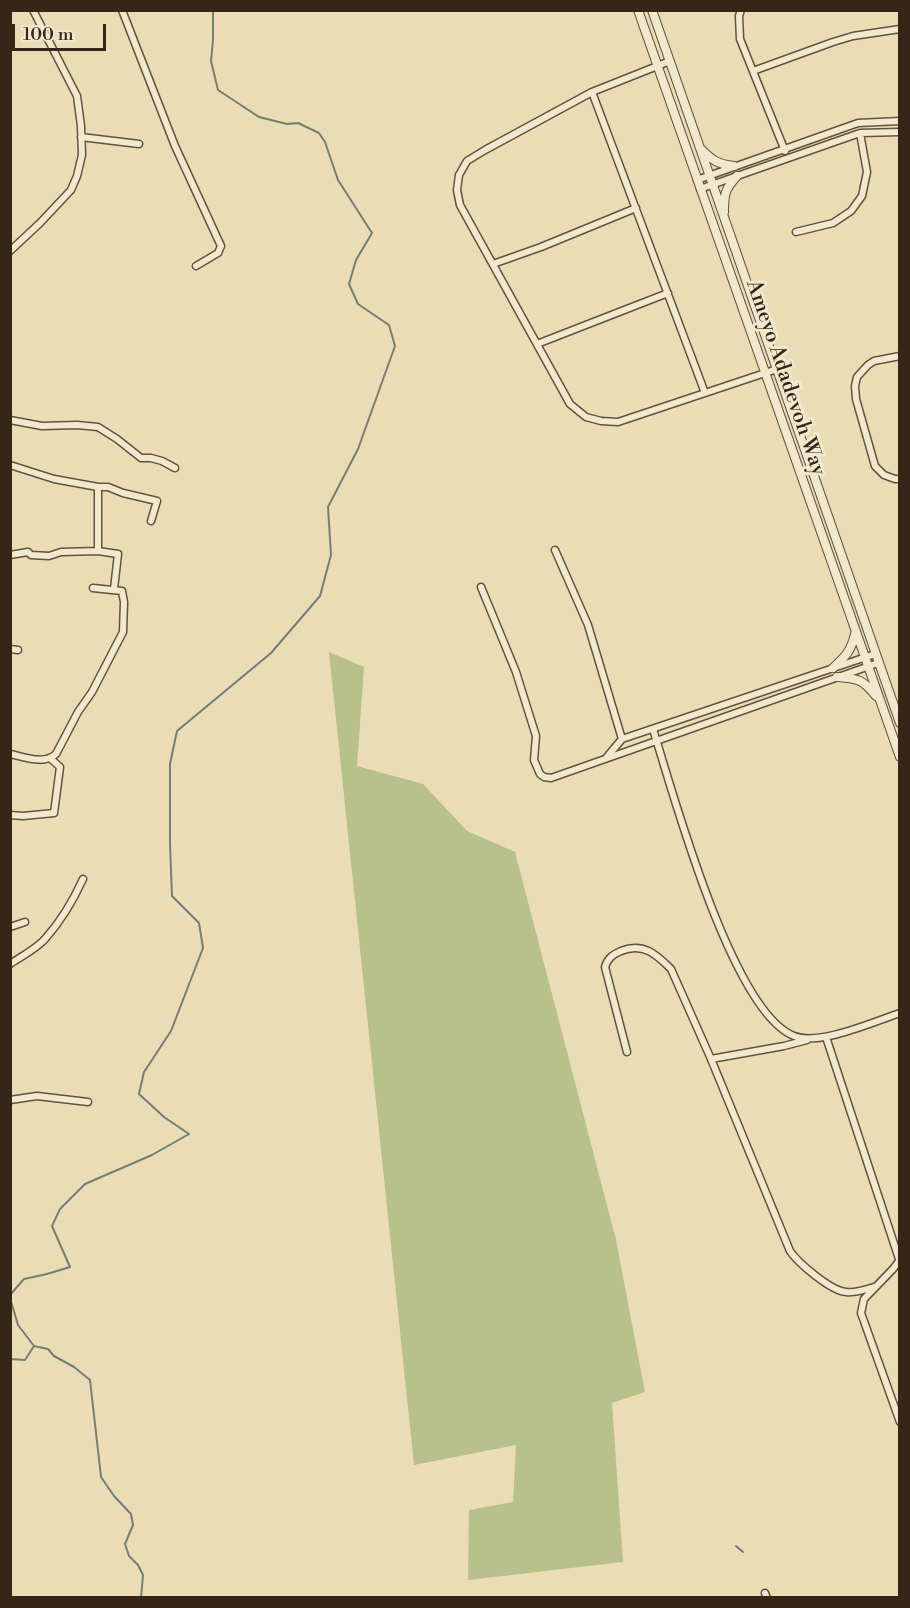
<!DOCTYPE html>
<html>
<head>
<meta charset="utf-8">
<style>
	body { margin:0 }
	#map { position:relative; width:910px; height:1608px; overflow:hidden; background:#eadcb4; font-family:"Libre Bodoni",serif }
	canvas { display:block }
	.frame { position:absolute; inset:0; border:12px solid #352717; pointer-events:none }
	.scale { position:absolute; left:12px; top:24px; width:94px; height:27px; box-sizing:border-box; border:3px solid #352717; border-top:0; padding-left:8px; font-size:18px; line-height:21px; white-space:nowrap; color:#352717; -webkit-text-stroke:4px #f1e8ce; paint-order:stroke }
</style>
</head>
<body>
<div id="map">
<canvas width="910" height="1608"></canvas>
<div class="frame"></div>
<div class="scale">100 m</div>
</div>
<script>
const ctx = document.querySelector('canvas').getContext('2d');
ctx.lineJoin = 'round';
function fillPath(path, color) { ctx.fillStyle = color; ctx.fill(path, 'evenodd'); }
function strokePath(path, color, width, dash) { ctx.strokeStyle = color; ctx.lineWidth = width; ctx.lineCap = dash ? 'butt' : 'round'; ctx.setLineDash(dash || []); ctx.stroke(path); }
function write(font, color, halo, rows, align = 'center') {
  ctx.font = font + ' "Libre Bodoni",serif'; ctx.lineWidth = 6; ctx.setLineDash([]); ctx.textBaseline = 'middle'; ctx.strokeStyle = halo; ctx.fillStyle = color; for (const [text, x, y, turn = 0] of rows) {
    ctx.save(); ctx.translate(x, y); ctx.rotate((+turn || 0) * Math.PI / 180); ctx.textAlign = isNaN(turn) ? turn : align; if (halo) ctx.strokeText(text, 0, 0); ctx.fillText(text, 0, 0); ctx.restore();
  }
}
fillPath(new Path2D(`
	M329,652L364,667L357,766L423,784L467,831L515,852L616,1240L645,1392L612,1403L623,1562L468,1580L469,1510L513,1502L516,1445L414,1465Z`), '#b8c08b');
strokePath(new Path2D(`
	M10,1295L24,1279L47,1274L70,1267L52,1226L60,1209L85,1184L152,1155L189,1134L164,1117L139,1094L144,1072L171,1031L203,948L199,923L172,896L170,844V764L177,731L271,653L320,596L331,555L328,507L358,449L395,346L389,325L358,304L349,284L356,260L372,233L338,180L325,142L319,133L298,123L287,124L259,117L218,90L211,61L213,40V10
	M10,1298L18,1325L34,1346L25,1360L10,1359
	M34,1346L48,1349L54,1356L74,1367L90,1380L101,1477L114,1496L131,1514L133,1525L125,1544L129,1556L138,1565L143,1575L141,1598
	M736,1546L743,1552`), '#737f78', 2);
const minor = new Path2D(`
	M122,10L175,146L221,246L218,253L196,266
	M741,10L739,16L740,39L785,151
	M670,61L592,92L485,150L467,161L459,175L457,190L460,205L570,404L586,417L601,421L618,422L777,369
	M753,71L833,42L853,36L900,29
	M592,92L705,393
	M81,137L139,144
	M697,180L858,123L900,121
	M700,189L860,133L900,132
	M796,232L833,223L851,211L862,196L867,172L860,133
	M10,251L40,223L71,190L77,176L82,155L81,126L77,96L33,10
	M493,264L541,247L636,208
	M537,344L668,293
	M900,356L874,361L868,365L857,377L855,386L856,399L875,466L884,475L895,479H900
	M10,420L42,426L77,425L98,427L117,439L141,458H151L162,461L175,468
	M10,465L54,479L98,487V551
	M98,487H108L123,493L157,501L151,521
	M555,550L588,625L622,739
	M10,555L28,552L31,555L49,556L61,552L98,551L118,554L114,589
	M481,587L516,672L536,736L534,760L540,774L544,777L551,778L878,663
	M10,649L18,650
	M653,729C673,793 732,1012 794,1036C819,1046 873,1022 900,1013
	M10,754C25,757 44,765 56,754L78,712L92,692L123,632L124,602L122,591L93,588
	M607,757L622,739L875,654
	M10,815L23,816L54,813L60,767L51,759
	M10,927L25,922
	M10,964C22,956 36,949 45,939C62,920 73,901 83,879
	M826,1037L900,1262
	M627,1052L605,967C608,958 612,955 621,951C643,942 656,954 671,969L711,1059L790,1251C798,1263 831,1291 846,1292C855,1293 865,1290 874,1287
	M711,1059L784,1046L807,1040
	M10,1100L37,1096L88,1102
	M899,1261L893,1269L864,1299L861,1313L900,1422
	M765,1593L767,1598`);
const tertiary = new Path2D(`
	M638,10L900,757
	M652,10L900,723
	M702,150C713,161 718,164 734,166
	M724,212C724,194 725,189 737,176
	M833,668C846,656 851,651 855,634
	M837,677C859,679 862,679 876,696`);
strokePath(minor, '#62543e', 9);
strokePath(tertiary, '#62543e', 10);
strokePath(minor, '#f1e8ce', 6);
strokePath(tertiary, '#f1e8ce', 8);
write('21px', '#352717', '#f1e8ce', [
	["Ameyo Adadevoh Way",785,378,71]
]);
</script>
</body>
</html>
